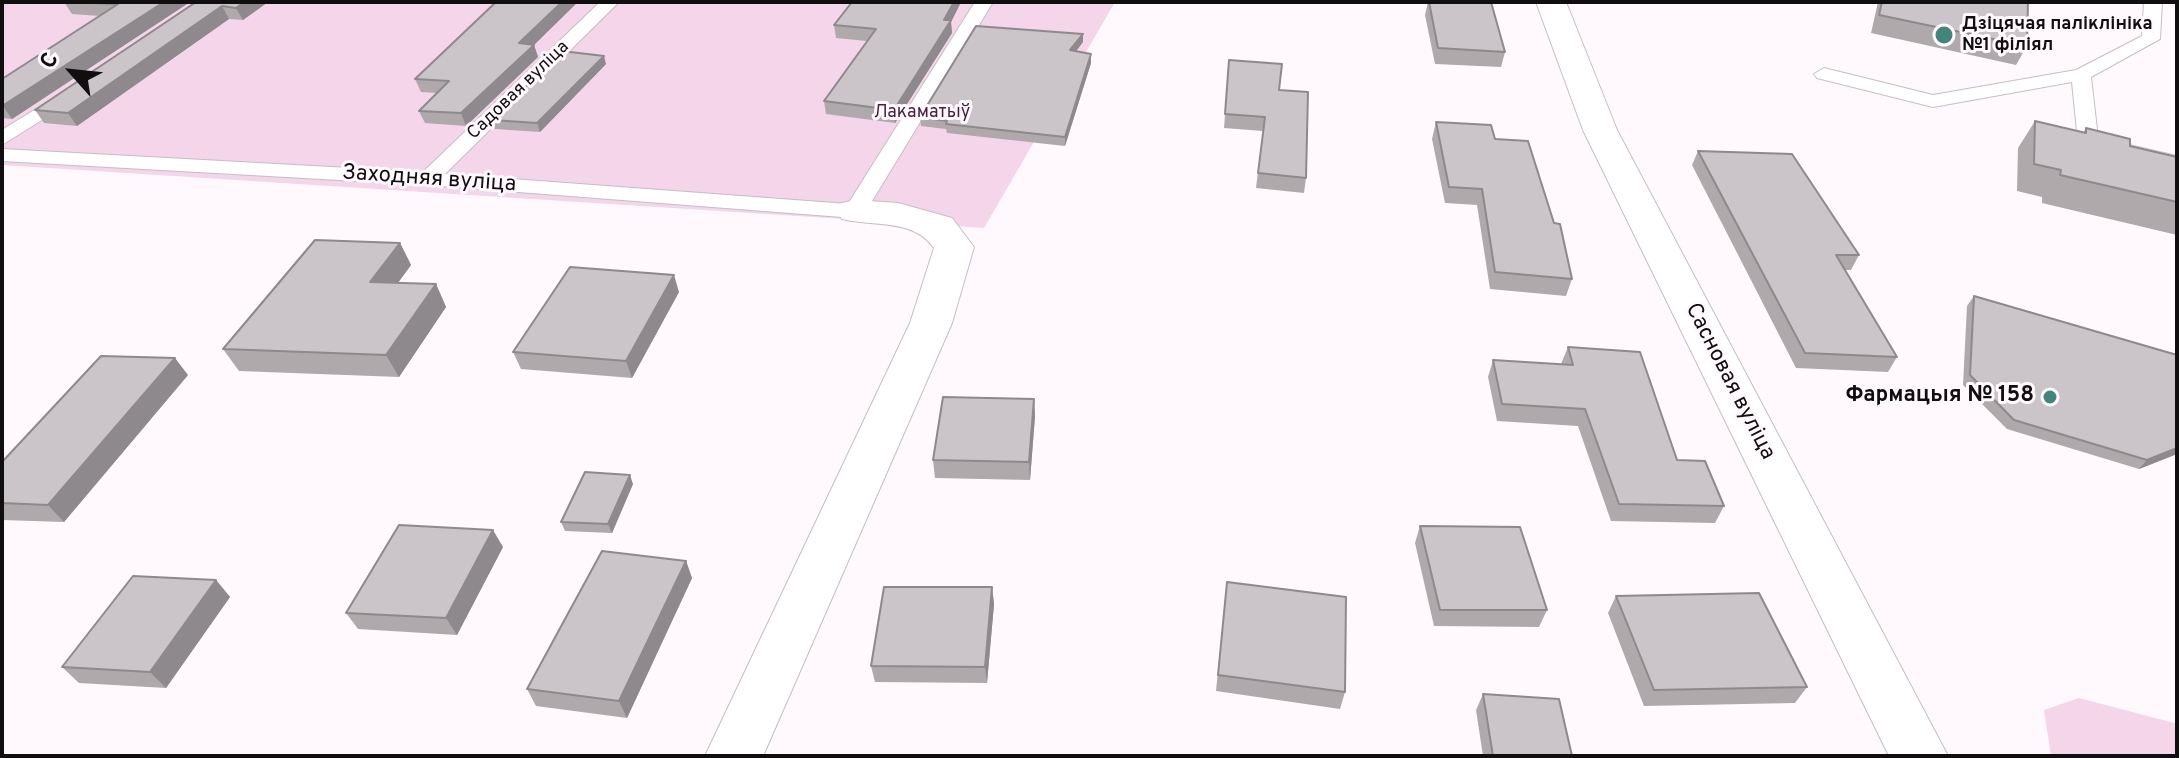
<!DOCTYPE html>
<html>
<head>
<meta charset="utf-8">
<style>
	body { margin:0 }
	#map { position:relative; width:2179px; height:758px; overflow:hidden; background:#fff9fd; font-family:Overpass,sans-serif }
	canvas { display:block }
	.frame { position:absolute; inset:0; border:4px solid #110e10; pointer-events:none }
	.north { position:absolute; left:32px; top:32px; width:80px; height:80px; -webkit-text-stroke:6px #fff9fd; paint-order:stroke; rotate:297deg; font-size:22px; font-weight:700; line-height:32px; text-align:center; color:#110e10 }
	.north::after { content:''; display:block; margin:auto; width:28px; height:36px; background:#110e10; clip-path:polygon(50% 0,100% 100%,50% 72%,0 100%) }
</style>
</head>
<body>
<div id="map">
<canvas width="2179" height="758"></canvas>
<div class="frame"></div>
<div class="north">С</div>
</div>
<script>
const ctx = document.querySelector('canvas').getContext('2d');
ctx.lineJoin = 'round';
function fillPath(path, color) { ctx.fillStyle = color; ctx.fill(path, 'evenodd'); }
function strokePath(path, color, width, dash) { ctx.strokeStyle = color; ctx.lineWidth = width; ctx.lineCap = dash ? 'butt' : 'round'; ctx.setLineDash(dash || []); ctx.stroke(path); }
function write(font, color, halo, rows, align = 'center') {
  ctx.font = font + ' Overpass,sans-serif'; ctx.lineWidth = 6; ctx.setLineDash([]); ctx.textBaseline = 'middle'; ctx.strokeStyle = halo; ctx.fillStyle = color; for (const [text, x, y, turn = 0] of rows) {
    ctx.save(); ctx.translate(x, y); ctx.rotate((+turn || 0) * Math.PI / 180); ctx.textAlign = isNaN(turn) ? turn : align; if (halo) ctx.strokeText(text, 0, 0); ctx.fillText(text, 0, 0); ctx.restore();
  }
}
fillPath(new Path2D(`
	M2,2H1115L984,228L2,165Z
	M2079,698L2174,723L2177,726V756H2051L2044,710Z`), '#f4d5e9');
const lane = new Path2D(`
	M600,2H619L445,174L848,204L975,2H993L866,211L855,218L428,185L2,161V149L423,172Z
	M2144,2H2162L2160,39L2091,77L2098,138L2177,156V168L2081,146L2078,142L2072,82L1933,107L1817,78L1814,74L1824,68L1933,95L2076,70L2142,36Z
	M65,91L75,97L72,101L2,145V130Z`);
const street = new Path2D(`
	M1536,2H1566L1617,130L1948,756H1889L1583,130Z
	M855,200L898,203L952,218L974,247L952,323L763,756H705L910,323L934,248C913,218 874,227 842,219L836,211L842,203Z`);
strokePath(lane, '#c6bec3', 2);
strokePath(street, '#c6bec3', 2);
fillPath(lane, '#fff');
fillPath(street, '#fff');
fillPath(new Path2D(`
	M64,2H190L12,119L2,118V79L100,16L72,14Z
	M196,2H268L243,20L229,19L77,126L44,123L35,110Z
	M852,2H961L951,22L952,33L895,123L826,114L824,101L867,41L836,38L834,25Z
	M1428,2H1491L1505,52L1501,67L1435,64L1425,15Z
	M1878,2H2028L2027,46L2016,65L1871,33Z
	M1083,42L1076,51L1091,63L1065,146L947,133L946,129L921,126L920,117Z
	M534,45L538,57L466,126L425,123L419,111L437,93L421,92L415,79Z
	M1229,60L1279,90L1306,178L1304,193L1256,188L1263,131L1224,128Z
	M606,64L540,132L495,129L492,120Z
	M2035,121L2083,133L2086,128L2130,146L2177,157V235L2042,203V197L2017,191L2018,148Z
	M1436,122L1495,139L1572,279L1566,296L1490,289L1477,205L1445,203L1432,139Z
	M1698,151L1859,255L1851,270H1845L1897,357L1888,372L1796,368L1692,165Z
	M400,243L411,265L398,283L436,284L446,307L399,377L239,371L223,349Z
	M679,292L632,378L521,369L513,352Z
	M1974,296L2177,355V454L2139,469L2007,429L1963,385L1967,306Z
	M1568,347L1677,460L1724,506L1715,523L1611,521L1578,426L1497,421L1488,377L1493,360L1561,364Z
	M188,375L64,522L2,520V462Z
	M1034,399L1035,416L1030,480L935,478L933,460Z
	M633,484L612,533L565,531L561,522Z
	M1420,526L1547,610L1539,627L1434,626L1415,543Z
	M503,547L457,635L358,629L346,613Z
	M686,561L692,578L627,718L536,706L527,689Z
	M216,580L230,597L166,688L79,683L62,667Z
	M992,587L994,604L987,683L875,682L871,666Z
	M1616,596L1807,687L1795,703L1644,706L1608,613Z
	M1225,599L1345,692L1340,709L1216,691Z
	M1483,694L1572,756H1483L1476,710Z`), '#afa9ac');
fillPath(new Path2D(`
	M164,2H190L12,119L3,106Z
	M244,2H268L243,20L236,8Z
	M562,2H578L534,45L538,57L466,126L461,113L519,43Z
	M954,2H961L951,22L952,33L895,123L894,110Z
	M222,6L229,19L77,126L68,113Z
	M1083,34V42L1070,59V50Z
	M1091,54V63L1065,146V137Z
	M604,56L606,64L540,132L537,123Z
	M400,243L411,265L382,304L370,282Z
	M674,275L679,292L632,378L626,361Z
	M436,284L446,307L399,377L386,355Z
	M175,358L188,375L64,522L48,505Z
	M1034,399L1035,416L1030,480L1029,462Z
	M2177,448V454L2139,469L2147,460Z
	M630,475L633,484L612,533L608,524Z
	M493,530L503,547L457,635L446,618Z
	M686,561L692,578L627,718L619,701Z
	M216,580L230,597L166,688L150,672Z
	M992,587L994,604L987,683L985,667Z`), '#8e898c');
const building = new Path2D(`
	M67,2H164L2,106V79L118,4Z
	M196,2H244L236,8L222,6L68,113L35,110Z
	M496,2H562L519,43L534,45L461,113L419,111L449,81L415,79Z
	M852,2H954L944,20H951L894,110L824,101L876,29L834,25Z
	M1429,2H1491L1505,52L1438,48Z
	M1882,2H2028L2027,46L1879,15Z
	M976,26L1083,34L1070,50L1091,54L1065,137L946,124L947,121L920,117Z
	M562,51L604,56L537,123L492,120Z
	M1229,60L1282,64L1279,90L1308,92L1306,178L1258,173L1265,117L1225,114Z
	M2035,121L2086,133V128L2130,139V146L2177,157V202L2060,175L2061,170L2034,164Z
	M1436,122L1491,125L1495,139L1528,141L1554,223L1560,224L1572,279L1495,272L1482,189L1449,187Z
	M1698,151L1792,154L1859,255H1836L1897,357L1805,353Z
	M315,240L400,243L370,282L436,284L386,355L223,349Z
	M570,267L674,275L626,361L513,352Z
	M1974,296L2177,355V448L2147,460L2014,420L1970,375Z
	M1568,347L1640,352L1677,460L1705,461L1724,506L1619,504L1585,409L1502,404L1493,360L1573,365Z
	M101,356L175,358L48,505L2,503V462Z
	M943,397L1034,399L1029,462L933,460Z
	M585,472L630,475L608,524L561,522Z
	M399,525L493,530L446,618L346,613Z
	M1420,526L1520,527L1547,610H1440Z
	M602,551L686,561L619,701L527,689Z
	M133,576L216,580L150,672L62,667Z
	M1227,582L1346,597L1345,692L1218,675Z
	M884,587H992L985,667L871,666Z
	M1759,593L1807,687L1654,690L1616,596Z
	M1483,694L1559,699L1572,756H1493Z`);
fillPath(building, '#cbc4c8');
strokePath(building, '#8e898c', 2);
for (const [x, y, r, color] of [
	[1944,35,10,"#42867b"],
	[2050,397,8,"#42867b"]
]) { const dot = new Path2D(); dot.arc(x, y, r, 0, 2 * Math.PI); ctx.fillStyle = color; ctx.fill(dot); strokePath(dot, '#fff9fd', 3); }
write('bold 18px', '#110e10', '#fff9fd', [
	["Дзіцячая паліклініка",1962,25],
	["№1 філіял",1962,46]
], 'left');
write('18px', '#110e10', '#fff9fd', [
	["Садовая вуліца",519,91,-44]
]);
write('18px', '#461f3b', '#fff9fd', [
	["Лакаматыў",922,113]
]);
write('22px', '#110e10', '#fff9fd', [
	["Заходняя вуліца",429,180,4],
	["Сасновая вуліца",1729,382,63]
]);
write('bold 22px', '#110e10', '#fff9fd', [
	["Фармацыя № 158",2034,397]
], 'right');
</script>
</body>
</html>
